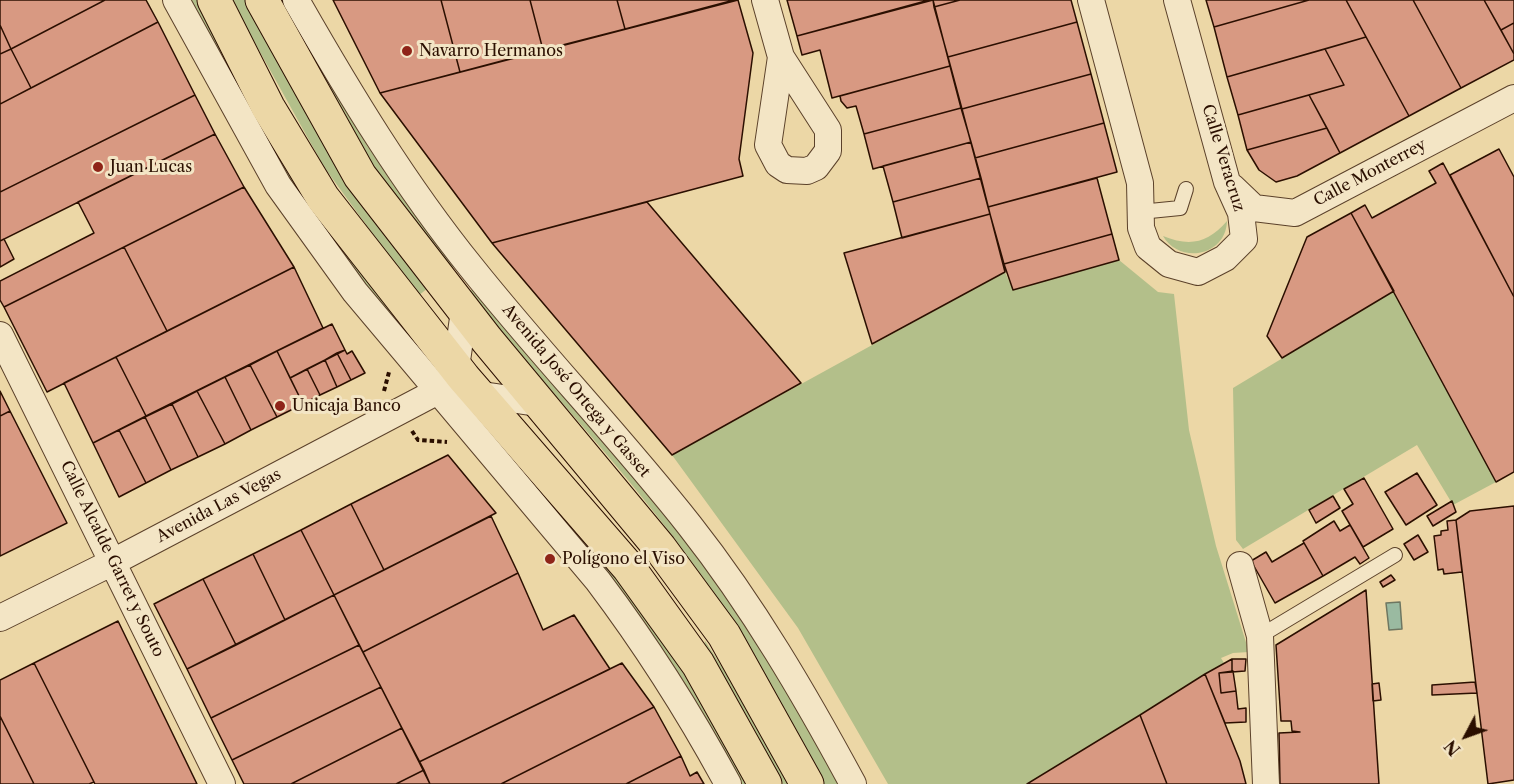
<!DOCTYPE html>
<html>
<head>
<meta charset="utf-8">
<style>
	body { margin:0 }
	#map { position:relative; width:1514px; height:784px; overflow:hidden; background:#ecd7a6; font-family:"Libre Caslon Text",serif }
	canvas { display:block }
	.north { position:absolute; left:1436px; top:706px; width:60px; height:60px; -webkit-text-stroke:4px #f3e5c5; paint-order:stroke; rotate:229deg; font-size:16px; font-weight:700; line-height:24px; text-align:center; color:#2b0f00 }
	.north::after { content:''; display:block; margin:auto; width:21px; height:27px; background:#2b0f00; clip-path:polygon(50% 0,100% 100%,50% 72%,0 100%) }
</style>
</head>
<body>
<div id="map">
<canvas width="1514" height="784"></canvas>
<div class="north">N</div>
</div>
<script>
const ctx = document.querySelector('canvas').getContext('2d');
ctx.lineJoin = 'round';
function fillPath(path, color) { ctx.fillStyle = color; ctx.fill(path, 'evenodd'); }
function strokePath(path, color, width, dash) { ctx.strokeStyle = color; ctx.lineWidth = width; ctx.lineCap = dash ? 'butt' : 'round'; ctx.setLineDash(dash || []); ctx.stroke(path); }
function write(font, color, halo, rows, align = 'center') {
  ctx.font = font + ' "Libre Caslon Text",serif'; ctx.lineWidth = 6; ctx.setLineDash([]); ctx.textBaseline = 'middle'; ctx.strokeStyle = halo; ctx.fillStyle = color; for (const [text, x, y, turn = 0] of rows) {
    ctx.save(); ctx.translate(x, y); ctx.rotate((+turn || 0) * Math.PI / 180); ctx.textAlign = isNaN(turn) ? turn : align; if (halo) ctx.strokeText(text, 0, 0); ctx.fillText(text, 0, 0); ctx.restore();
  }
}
fillPath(new Path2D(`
	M190,0H201L398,313L390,320L302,200L267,143Z
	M231,0H245L302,106L334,157L428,288L418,296L324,167Z
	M277,0H285L368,147L455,266L448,272L362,151Z
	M1227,221C1226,256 1180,265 1163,236C1190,247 1208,243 1227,221Z
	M1119,260L1158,292L1174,294L1189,430L1216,546L1249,652L1233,653L1221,658L1224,663L1027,784H888L798,628L672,455L1005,272L1013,290Z
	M474,288L702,559L756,635L843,784H823C783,711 745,637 697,569C629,474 543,383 467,294Z
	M1394,291L1496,482L1453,505L1417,445L1243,549L1236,540L1233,388Z
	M497,433L649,614L750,784H738L490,439Z
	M705,641L757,720L791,784H783L752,725L704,647Z`), '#b3bf8a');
const water = new Path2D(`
	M1400,602L1402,629L1389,630L1386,603Z`);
fillPath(water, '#9abaa1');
strokePath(water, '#6e7661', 1.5);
const building = new Path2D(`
	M0,0H105L11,49L0,25Z
	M105,0H146L158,22L31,88L11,49Z
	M333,0H441L460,72L380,93Z
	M441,0H530L543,50L460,72Z
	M530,0H617L625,29L543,50Z
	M617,0H734L625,29Z
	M738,0L753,53L739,159L743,176L492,243L380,93Z
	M787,0H929L797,36Z
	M933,0H960L934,7Z
	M933,0L950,66L832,98L820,50L802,55L797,36Z
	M960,0H1071L1077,22L948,57L934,7Z
	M1206,0H1309L1214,27Z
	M1309,0H1346L1366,37L1227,77L1214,27Z
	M1346,0H1413L1461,88L1409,116Z
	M1413,0H1484L1514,54V60L1461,88Z
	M1484,0H1514V23L1501,30Z
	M158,22L195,95L0,192V104Z
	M1077,22L1091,74L962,109L948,57Z
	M1514,23V54L1501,30Z
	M0,25L11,49L0,54Z
	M1366,37L1409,116L1340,153L1309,95L1344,85L1325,49Z
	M11,49L31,88L0,104V54Z
	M1325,49L1344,85L1238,115L1227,77Z
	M950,66L961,108L864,134L856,106L847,108L841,101L840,96Z
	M1091,74L1104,123L975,158L962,109Z
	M195,95L215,134L0,241V192Z
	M1309,95L1327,128L1247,150L1238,115Z
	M961,108L971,142L873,169L864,134Z
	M1104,123L1117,172L988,207L975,158Z
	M1327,128L1340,153L1297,176L1276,182L1259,170L1247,150Z
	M215,134L244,187L4,307L0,300V281L94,233L78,202Z
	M971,142L981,178L893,202L883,166Z
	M1499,149L1514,177V297L1450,175Z
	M1443,163L1514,297V472L1496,482L1351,213L1365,205L1372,218L1436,183L1429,171Z
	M981,178L990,214L902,238L893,202Z
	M1097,178L1112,234L1004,264L988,207Z
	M244,187L294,267L167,331L124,247Z
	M647,202L801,383L672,455L492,243Z
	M1351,213L1394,291L1282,358L1267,336L1307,237Z
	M990,214L1005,272L872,344L844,253Z
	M1112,234L1119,260L1013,290L1004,264Z
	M4,239L14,259L0,267V241Z
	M124,247L167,331L47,392L4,307Z
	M294,267L323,328L146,416L116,357Z
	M332,324L345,350L290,378L277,351Z
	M345,350L347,354L352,351L365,373L351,380L337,353Z
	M277,351L303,404L277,417L250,365Z
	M337,353L351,380L337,387L325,360Z
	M116,357L146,416L93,443L64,383Z
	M325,360L337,387L320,395L307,369Z
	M250,365L277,417L251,430L225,377Z
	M307,369L320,395L303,404L290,378Z
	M225,377L251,430L225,444L197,391Z
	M0,391L10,411L0,416Z
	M197,391L225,444L198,457L172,404Z
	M172,404L198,457L171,470L145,417Z
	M10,411L67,523L0,556V416Z
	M145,417L171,470L146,483L119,430Z
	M119,430L146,483L119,497L93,443Z
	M448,455L496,513L384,570L351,504Z
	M1417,473L1437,505L1406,525L1385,492Z
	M1364,478L1393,529L1363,547L1342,511L1353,504L1344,489Z
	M1333,496L1340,508L1316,523L1309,510Z
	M1452,501L1456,512L1433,526L1427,516Z
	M351,504L384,570L334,595L301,530Z
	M1514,506V780L1488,784L1456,520L1470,511Z
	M491,516L518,573L363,652L334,595Z
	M1456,520L1462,572L1444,574L1443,569L1438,570L1434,536L1441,535V531L1448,530L1447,521Z
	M1334,521L1340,531L1350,525L1369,558L1360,564L1355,557L1323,576L1303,541Z
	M301,530L334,595L285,620L253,554Z
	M1418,535L1428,552L1414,560L1404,544Z
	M1304,543L1323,576L1275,603L1251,561L1266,552L1272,562Z
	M253,554L285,620L236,645L203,579Z
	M518,573L543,630L574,615L610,669L419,762L363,652Z
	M1391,575L1395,580L1383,587L1380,582Z
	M203,579L236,645L187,669L154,604Z
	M1366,590L1379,784H1280L1279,733L1300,732L1292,731L1291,721H1281L1276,645Z
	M334,595L359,645L211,718L187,669Z
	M118,621L165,718L197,784H95L34,663Z
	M359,645L381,687L232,760L211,718Z
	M1232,659H1246L1245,671L1232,672Z
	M1232,659V672L1219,673L1221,693L1236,691L1238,709L1246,708V722L1225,723L1205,674Z
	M34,663L94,782L89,784H34L0,716V680Z
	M622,663L654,707L501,784H430L419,762Z
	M1233,671L1236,691L1221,693L1219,673Z
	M1205,674L1240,761L1246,784H1167L1140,715Z
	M1475,682L1477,693L1432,695V685Z
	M1379,683L1381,700L1373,701L1372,684Z
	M381,687L402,728L291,784H244L232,760Z
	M654,707L681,756L626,784H501Z
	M1140,715L1167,784H1027Z
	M0,716L34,784H0Z
	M402,728L424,770L396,784H291Z
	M681,756L690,776L697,772L704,784H626Z
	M424,770L430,784H396Z`);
fillPath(building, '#d89982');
strokePath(building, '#2b0f00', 1.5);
const lane = new Path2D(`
	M1140,212L1180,208L1186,189
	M1260,636L1395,555`);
const street = new Path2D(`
	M176,0L278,185L355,292L598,581C647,646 689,712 728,784
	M296,0C349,93 404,184 471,267C541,355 620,437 690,526C753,606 805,695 853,784
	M765,0L781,57L828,130V151L816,167L807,171L787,170L778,164L768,145L781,57
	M1091,0L1140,183L1141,228L1148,247L1169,264L1198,272L1225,258L1244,239L1241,213L1227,182L1177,0
	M1232,187L1254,208L1295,213L1514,98
	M0,335L222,784
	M469,393L537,403
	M1240,565L1260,636L1266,784
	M0,618L113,562L436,392L456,368L464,311`);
const primary = new Path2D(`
	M214,0L268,107L323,198L464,378L629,568L698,664L765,784
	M262,0L360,176L487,340L660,548L724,635L807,784`);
strokePath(lane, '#5b412a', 16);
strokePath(street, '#5b412a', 28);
strokePath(primary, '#2b0f00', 35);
strokePath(new Path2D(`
	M384,391L389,372
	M412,431L418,440L447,442`), '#2b0f00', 4, [4.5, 3]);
strokePath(lane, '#f3e5c5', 14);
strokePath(street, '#f3e5c5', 26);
strokePath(primary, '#ecd7a6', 33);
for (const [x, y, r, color] of [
	[407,51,6,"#8f2418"],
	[98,167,6,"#8f2418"],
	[280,406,6,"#8f2418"],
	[550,559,6,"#8f2418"]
]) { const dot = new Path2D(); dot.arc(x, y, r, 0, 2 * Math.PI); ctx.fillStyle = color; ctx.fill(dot); strokePath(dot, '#f3e5c5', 2); }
write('16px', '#2b0f00', '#f3e5c5', [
	["Navarro Hermanos",419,51],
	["Juan Lucas",110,167],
	["Unicaja Banco",292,406],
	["Polígono el Viso",562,559]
], 'left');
write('16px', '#2b0f00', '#f3e5c5', [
	["Calle Veracruz",1223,158,73],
	["Calle Monterrey",1370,173,-28],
	["Avenida José Ortega y Gasset",576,391,50],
	["Avenida Las Vegas",219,506,-28],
	["Calle Alcalde Garret y Souto",112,559,64]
]);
</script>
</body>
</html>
